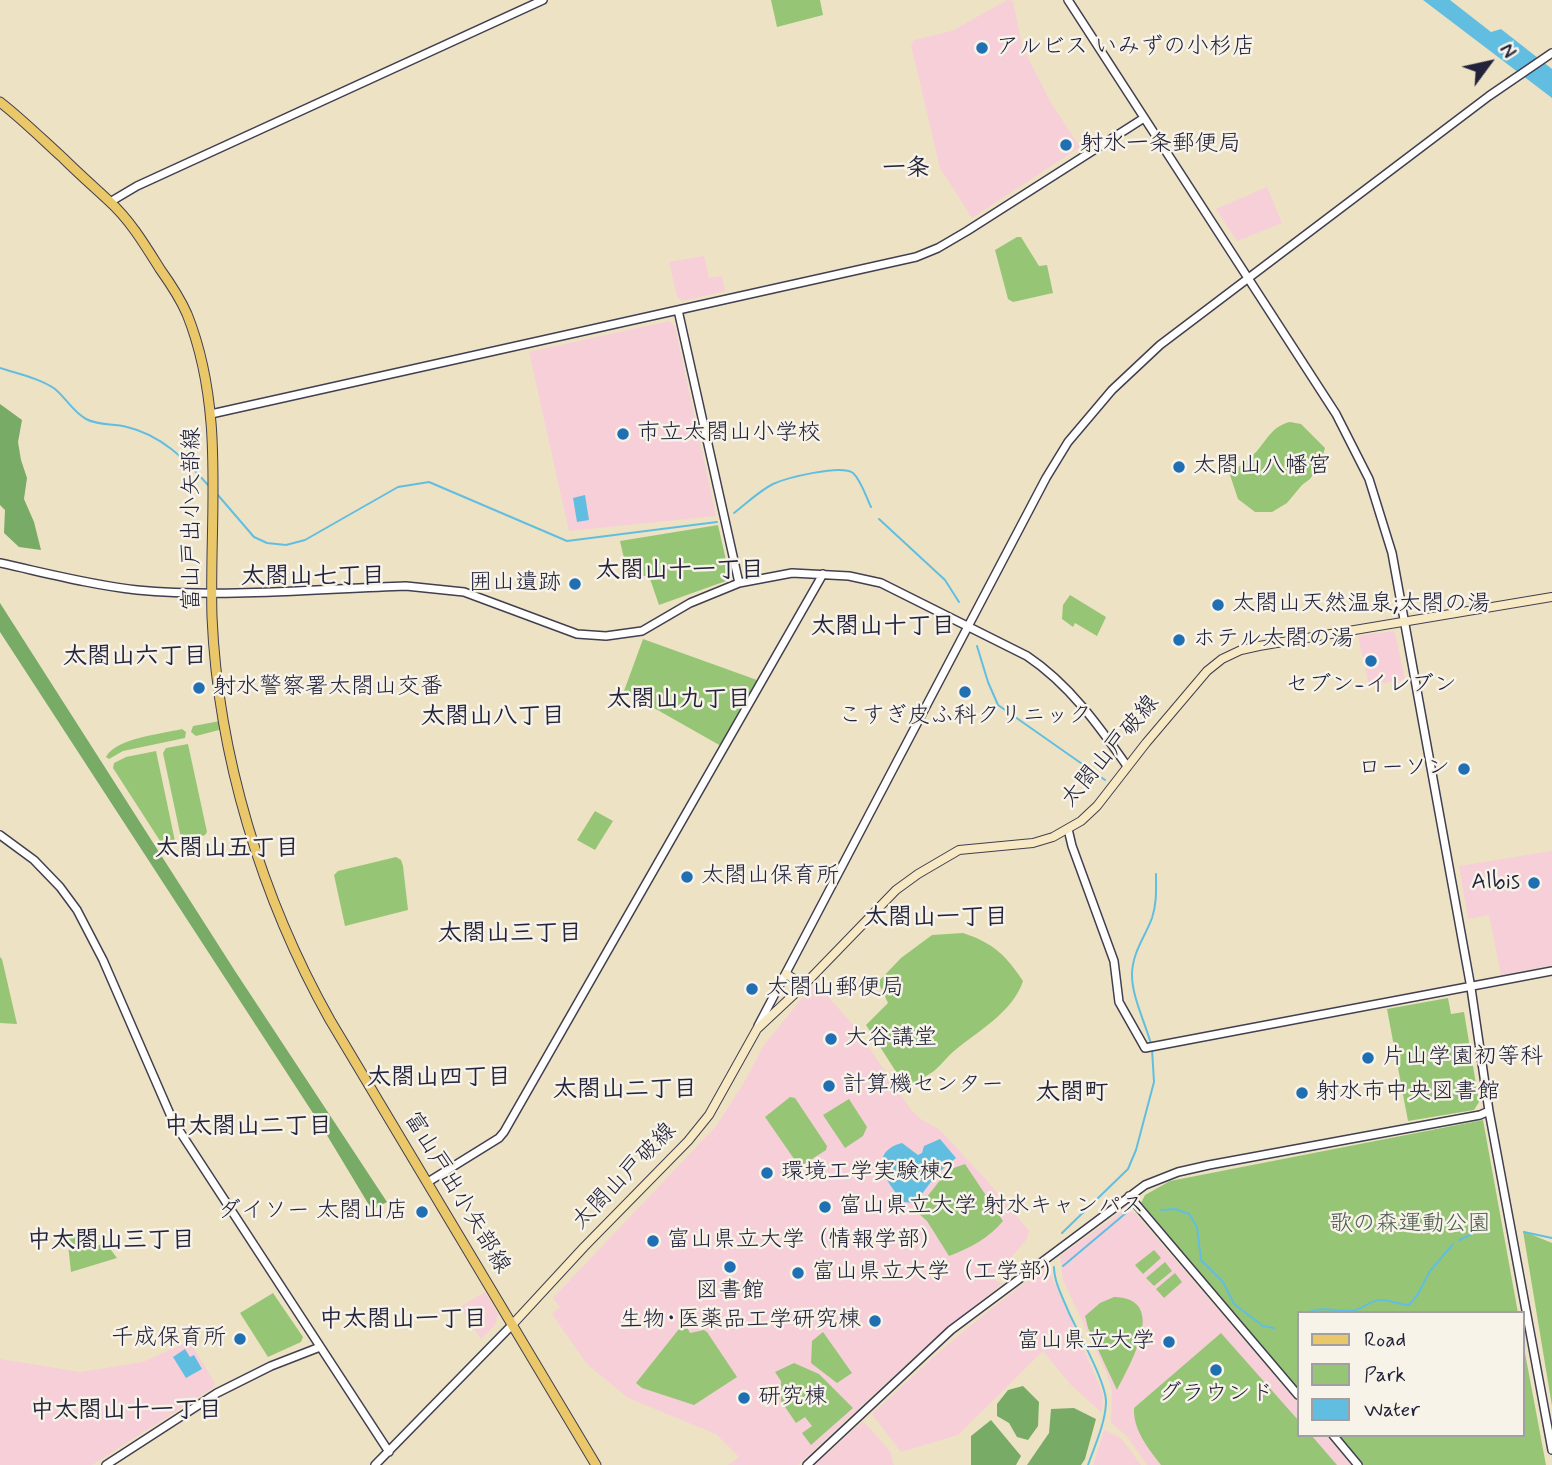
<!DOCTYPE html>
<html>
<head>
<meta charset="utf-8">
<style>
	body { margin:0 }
	#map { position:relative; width:1552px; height:1465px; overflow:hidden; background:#eee2c4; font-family:Mynerve,sans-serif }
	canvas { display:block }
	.legend { position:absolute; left:1297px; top:1311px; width:228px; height:126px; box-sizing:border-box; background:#f7f3e8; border:2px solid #a29fa3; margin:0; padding:9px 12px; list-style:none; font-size:21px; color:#22223b }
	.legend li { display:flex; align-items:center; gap:14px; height:35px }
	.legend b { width:35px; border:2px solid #a29fa3 }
	.north { position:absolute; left:1454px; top:28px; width:70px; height:70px; -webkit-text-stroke:5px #f7f3e8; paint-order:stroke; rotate:57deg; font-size:19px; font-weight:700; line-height:28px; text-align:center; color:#22223b }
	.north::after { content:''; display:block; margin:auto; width:24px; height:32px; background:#22223b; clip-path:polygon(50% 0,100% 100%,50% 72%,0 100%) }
</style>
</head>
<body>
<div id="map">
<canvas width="1552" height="1465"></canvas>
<ul class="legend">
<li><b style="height:9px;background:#eac769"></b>Road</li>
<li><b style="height:19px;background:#96c675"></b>Park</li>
<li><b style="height:19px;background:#62bee0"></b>Water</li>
</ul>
<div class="north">N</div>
</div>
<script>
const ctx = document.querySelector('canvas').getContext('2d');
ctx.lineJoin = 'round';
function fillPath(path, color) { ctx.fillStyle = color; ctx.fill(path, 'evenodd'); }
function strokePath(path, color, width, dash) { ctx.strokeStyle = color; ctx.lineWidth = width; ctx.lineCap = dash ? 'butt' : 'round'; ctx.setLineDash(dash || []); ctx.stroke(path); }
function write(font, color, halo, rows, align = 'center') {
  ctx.font = font + ' Mynerve,"Klee One",sans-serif'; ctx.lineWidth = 5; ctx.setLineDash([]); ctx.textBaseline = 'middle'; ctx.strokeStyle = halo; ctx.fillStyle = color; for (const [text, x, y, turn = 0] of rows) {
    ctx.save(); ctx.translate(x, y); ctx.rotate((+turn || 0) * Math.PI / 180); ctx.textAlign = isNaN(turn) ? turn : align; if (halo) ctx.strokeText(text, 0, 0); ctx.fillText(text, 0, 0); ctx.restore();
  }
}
fillPath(new Path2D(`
	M1007,0L1013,1L1022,46L1051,103L1080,147L972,218L940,168L911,45L914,40L952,31Z
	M1267,187L1282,223L1237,241L1216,209Z
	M704,256L709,278L722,276L725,291L683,301L677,297L669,262Z
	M669,321L675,327L716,516L569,531L529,352Z
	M1393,631L1395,633L1405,679L1369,686L1358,636Z
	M1552,851V965L1501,975L1489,915L1468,919L1459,866Z
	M815,982L856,1028L911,1110L922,1120L939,1129L989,1183L1029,1231L1026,1240L996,1275L995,1280L1002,1284L931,1341L798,1465H728L739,1457L716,1434L628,1398L587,1364L552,1314L560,1307L553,1298L717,1125L746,1079L764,1045Z
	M1124,1210L1135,1213L1298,1403V1435H1326L1351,1465H1147L1127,1436L1111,1423L1112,1391L1106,1372L1063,1280L1060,1256Z
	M1047,1266L1103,1394L1102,1413L1071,1385L1043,1351L958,1435L901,1452L872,1414L940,1351L992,1308Z
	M485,1292L498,1314L495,1325L481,1339L460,1307Z
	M187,1342L191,1344L215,1383L214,1387L92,1465H0V1359L80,1372L143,1362Z
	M863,1421L890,1451L894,1465H815Z
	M1104,1430L1121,1438L1141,1465H1093Z`), '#f6cfd8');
fillPath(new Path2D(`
	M771,0H820L823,15L777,27Z
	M1017,237H1021L1039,266L1047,265L1053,293L1013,302L1008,299L995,250Z
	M1290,422L1301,424L1325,448L1320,465L1310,479L1302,485L1287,503L1272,512H1255L1238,499L1230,475C1238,466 1248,460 1256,452C1267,440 1272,426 1290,422Z
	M718,525L729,573L726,581L659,605L649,576H637L625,563L620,541Z
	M1070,595L1106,617L1097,636L1075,623L1073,627L1062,619L1063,605Z
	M643,639L757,680L721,746L624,691Z
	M220,721L222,729L219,730L196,736L191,732L193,726Z
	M182,729L186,732L185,738L123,751L109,759L106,757C116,738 162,734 182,729Z
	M188,744L207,832L205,835L187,841L181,838L163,753L166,748Z
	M156,751L175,841L173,845L162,844L113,768L114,763L126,757Z
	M595,811L613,821L595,850L577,840Z
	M396,857L401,860L403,866L408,910L345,926L334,875L338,871Z
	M963,933C993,943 1005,954 1023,981C1013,1012 978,1031 954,1051C947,1057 941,1065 934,1071C924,1078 914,1081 909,1092L866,1025L888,1003L878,982L901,958L932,935Z
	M0,957L2,959L17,1024L0,1023Z
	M1448,998L1451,1014L1464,1012L1479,1102L1474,1110L1408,1121L1387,1009Z
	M790,1097L795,1098L827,1146L826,1150L801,1166H799L765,1117Z
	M849,1099L867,1127L863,1136L845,1148L823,1115Z
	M1483,1120L1518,1313H1298V1390L1140,1205L1145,1195L1170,1181Z
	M965,1164L1003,1221C989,1238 970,1248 949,1256L927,1221L916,1211L948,1170Z
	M86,1230L96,1247L105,1242L117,1258L71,1272L67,1235Z
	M1523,1231L1552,1243V1406Z
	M1154,1250L1161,1258L1143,1274L1135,1265Z
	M1165,1262L1172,1271L1154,1286L1146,1278Z
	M1175,1273L1182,1282L1164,1298L1156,1289Z
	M273,1293L303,1337L301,1342L268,1357L240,1313Z
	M1114,1297C1170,1298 1129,1366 1117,1390L1088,1328L1085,1316L1100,1303Z
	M682,1317L690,1333L704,1330L707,1332L737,1377L694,1405L642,1388L636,1383L679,1329L678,1322Z
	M823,1332L852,1373L837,1383L811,1363L812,1341Z
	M1221,1333L1298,1420V1435H1311L1337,1465H1161C1148,1448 1133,1430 1134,1408Z
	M1522,1337L1546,1465H1363L1338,1435H1522Z
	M794,1363L819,1374L853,1408L811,1445L802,1433L812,1426L805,1417L796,1423L781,1401V1381L775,1372Z`), '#96c675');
fillPath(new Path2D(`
	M0,404L22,420L18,442L21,460L27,478L24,499L34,522L41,550L19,547L4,533L5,510L0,505Z
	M0,603L235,971L387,1202L372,1210L322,1127L0,632Z
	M1023,1386L1039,1402L1038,1426L1028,1440L1017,1437L1009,1423L997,1416V1404L1008,1390Z
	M1074,1408L1096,1419L1085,1459L1081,1465H1027L1049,1433L1051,1409Z
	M991,1420L1021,1456L1016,1465H971V1436Z`), '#78ab66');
fillPath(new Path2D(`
	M1423,0H1450L1491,32L1501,29L1552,69V98Z
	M585,495L589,520L577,522L573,498Z
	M940,1139L956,1158L937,1174L915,1203L904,1202C888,1185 865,1153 902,1143L918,1155L922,1153L924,1146Z
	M185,1349L190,1357L194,1355L202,1369L186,1378L173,1357Z`), '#62bee0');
strokePath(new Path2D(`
	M0,368C18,374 39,378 55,389C66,398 73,412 86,419C99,426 113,423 127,427C161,435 185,459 208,485
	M217,494L254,537L267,543L286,545L305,540L398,487L429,482L567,541L717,522
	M734,513C746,504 759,491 773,484C786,478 841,464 853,473C861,480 866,497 871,507
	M879,519L945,580L959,602
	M977,646L988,682L998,705L1105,780
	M1151,1044C1145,1022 1132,997 1132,975C1132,953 1145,937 1152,918C1157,903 1156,889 1156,874
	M1161,1210L1175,1209L1189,1214L1197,1227L1201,1260L1223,1282L1234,1304L1263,1326L1274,1328
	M1524,1232L1552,1238
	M1062,1233L1128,1169L1136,1150L1154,1082L1152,1049
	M1459,1240L1474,1233
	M1063,1266L1126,1213
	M1054,1267C1054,1282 1063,1298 1069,1313C1078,1332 1107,1384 1106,1403C1105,1424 1095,1445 1088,1465
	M1306,1313C1325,1304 1338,1314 1356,1310C1365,1307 1371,1300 1381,1300C1391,1300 1399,1305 1409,1305L1418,1294L1430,1271L1453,1244`), '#62bee0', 2);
const tertiary = new Path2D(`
	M1068,0L1336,414L1369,479L1392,553L1471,988L1489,1111L1552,1450
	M110,202L137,186L543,0
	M678,310L739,583
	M211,414L916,257L938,248L967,231L1144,118
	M0,563C46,573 91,585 137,590C224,598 318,589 406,586L464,592L577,634L606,636L642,631L690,603L739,583L792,573L849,576L881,583L1027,656C1069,684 1099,726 1127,766
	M1068,829L1072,846L1114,961L1119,1002L1145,1048L1552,971
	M0,835L34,860L60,887L77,910L103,960L173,1121L389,1452
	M758,1026L1046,478L1068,442L1112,390L1160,345L1489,96L1552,53
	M428,1182L499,1138L504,1132L823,574
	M1129,1196L1298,1395
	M1333,1435L1358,1465
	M106,1465L217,1393L271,1366L320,1347
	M375,1465L512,1325
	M807,1465L951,1330L1145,1185L1178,1172L1209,1165L1480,1115L1489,1111`);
const secondary = new Path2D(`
	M786,974L804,985
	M512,1325L584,1247L688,1141L709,1115L757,1029L804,985L896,890L918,874L959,850L1033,843L1053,837L1081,821L1097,806L1146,743L1207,671L1222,659L1241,650L1259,646L1552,597`);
const primary = new Path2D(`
	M0,102C22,119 42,139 63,158C78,173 94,187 109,201C130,220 145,245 160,269C170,283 180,298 187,314C226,411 209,516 212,617C218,756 262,899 330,1020L596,1465`);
strokePath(tertiary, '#413f50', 10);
strokePath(secondary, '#413f50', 10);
strokePath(primary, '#413f50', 11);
strokePath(tertiary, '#fff', 7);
strokePath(secondary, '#f7e9c3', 8);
strokePath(primary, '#eac769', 9);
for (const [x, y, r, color] of [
	[982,48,7,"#1f6fb2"],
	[1066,145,7,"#1f6fb2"],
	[623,434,7,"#1f6fb2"],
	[1179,467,7,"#1f6fb2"],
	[575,584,7,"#1f6fb2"],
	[1218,605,7,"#1f6fb2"],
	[1179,640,7,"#1f6fb2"],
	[1371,661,7,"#1f6fb2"],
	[199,688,7,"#1f6fb2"],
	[965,692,7,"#1f6fb2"],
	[1464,769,7,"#1f6fb2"],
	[687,877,7,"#1f6fb2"],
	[1534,883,7,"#1f6fb2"],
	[752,989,7,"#1f6fb2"],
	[831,1039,7,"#1f6fb2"],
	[1368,1058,7,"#1f6fb2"],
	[829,1086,7,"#1f6fb2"],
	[1302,1093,7,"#1f6fb2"],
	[767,1173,7,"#1f6fb2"],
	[825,1207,7,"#1f6fb2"],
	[422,1212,7,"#1f6fb2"],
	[653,1241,7,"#1f6fb2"],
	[730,1267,7,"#1f6fb2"],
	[798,1273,7,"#1f6fb2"],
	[875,1321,7,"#1f6fb2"],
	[240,1339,7,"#1f6fb2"],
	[1169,1342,7,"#1f6fb2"],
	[1216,1370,7,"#1f6fb2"],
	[744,1398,7,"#1f6fb2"]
]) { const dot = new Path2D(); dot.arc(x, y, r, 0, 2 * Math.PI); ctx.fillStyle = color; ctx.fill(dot); strokePath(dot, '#f7f3e8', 2.5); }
write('23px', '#22223b', '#f7f3e8', [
	["アルビス いみずの小杉店",996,48],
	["射水一条郵便局",1080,145],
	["市立太閤山小学校",637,434],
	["太閤山八幡宮",1193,467],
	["囲山遺跡",561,584,"right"],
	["太閤山天然温泉;太閤の湯",1232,605],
	["ホテル太閤の湯",1193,640],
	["セブン-イレブン",1371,686,"center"],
	["射水警察署太閤山交番",213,688],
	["こすぎ皮ふ科クリニック",965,717,"center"],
	["ローソン",1450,769,"right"],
	["太閤山保育所",701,877],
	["Albis",1520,883,"right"],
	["太閤山郵便局",766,989],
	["大谷講堂",845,1039],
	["片山学園初等科",1382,1058],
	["計算機センター",843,1086],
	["射水市中央図書館",1316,1093],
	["環境工学実験棟2",781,1173],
	["富山県立大学 射水キャンパス",839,1207],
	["ダイソー 太閤山店",408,1212,"right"],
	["富山県立大学（情報学部）",667,1241],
	["富山県立大学（工学部）",812,1273],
	["図書館",730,1292,"center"],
	["生物･医薬品工学研究棟",861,1321,"right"],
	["千成保育所",226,1339,"right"],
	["富山県立大学",1155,1342,"right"],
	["グラウンド",1216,1395,"center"],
	["研究棟",758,1398]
], 'left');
write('23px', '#22223b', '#f7f3e8', [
	["富山戸出小矢部線",193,519,-90],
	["太閤山戸破線",1111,752,-50],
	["太閤山戸破線",625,1177,-46],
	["富山戸出小矢部線",456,1193,59]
]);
write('23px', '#4b5b4f', '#f7f3e8', [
	["歌の森運動公園",1410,1225]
]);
write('bold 24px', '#22223b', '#f7f3e8', [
	["一条",906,170],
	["太閤山十一丁目",680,572],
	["太閤山七丁目",313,578],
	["太閤山十丁目",883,628],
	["太閤山六丁目",135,658],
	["太閤山九丁目",679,701],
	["太閤山八丁目",493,718],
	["太閤山五丁目",227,850],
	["太閤山一丁目",936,919],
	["太閤山三丁目",510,935],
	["太閤山四丁目",439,1079],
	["太閤山二丁目",625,1091],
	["太閤町",1072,1094],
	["中太閤山二丁目",248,1128],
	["中太閤山三丁目",111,1242],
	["中太閤山一丁目",403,1321],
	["中太閤山十一丁目",126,1412]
]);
</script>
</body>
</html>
